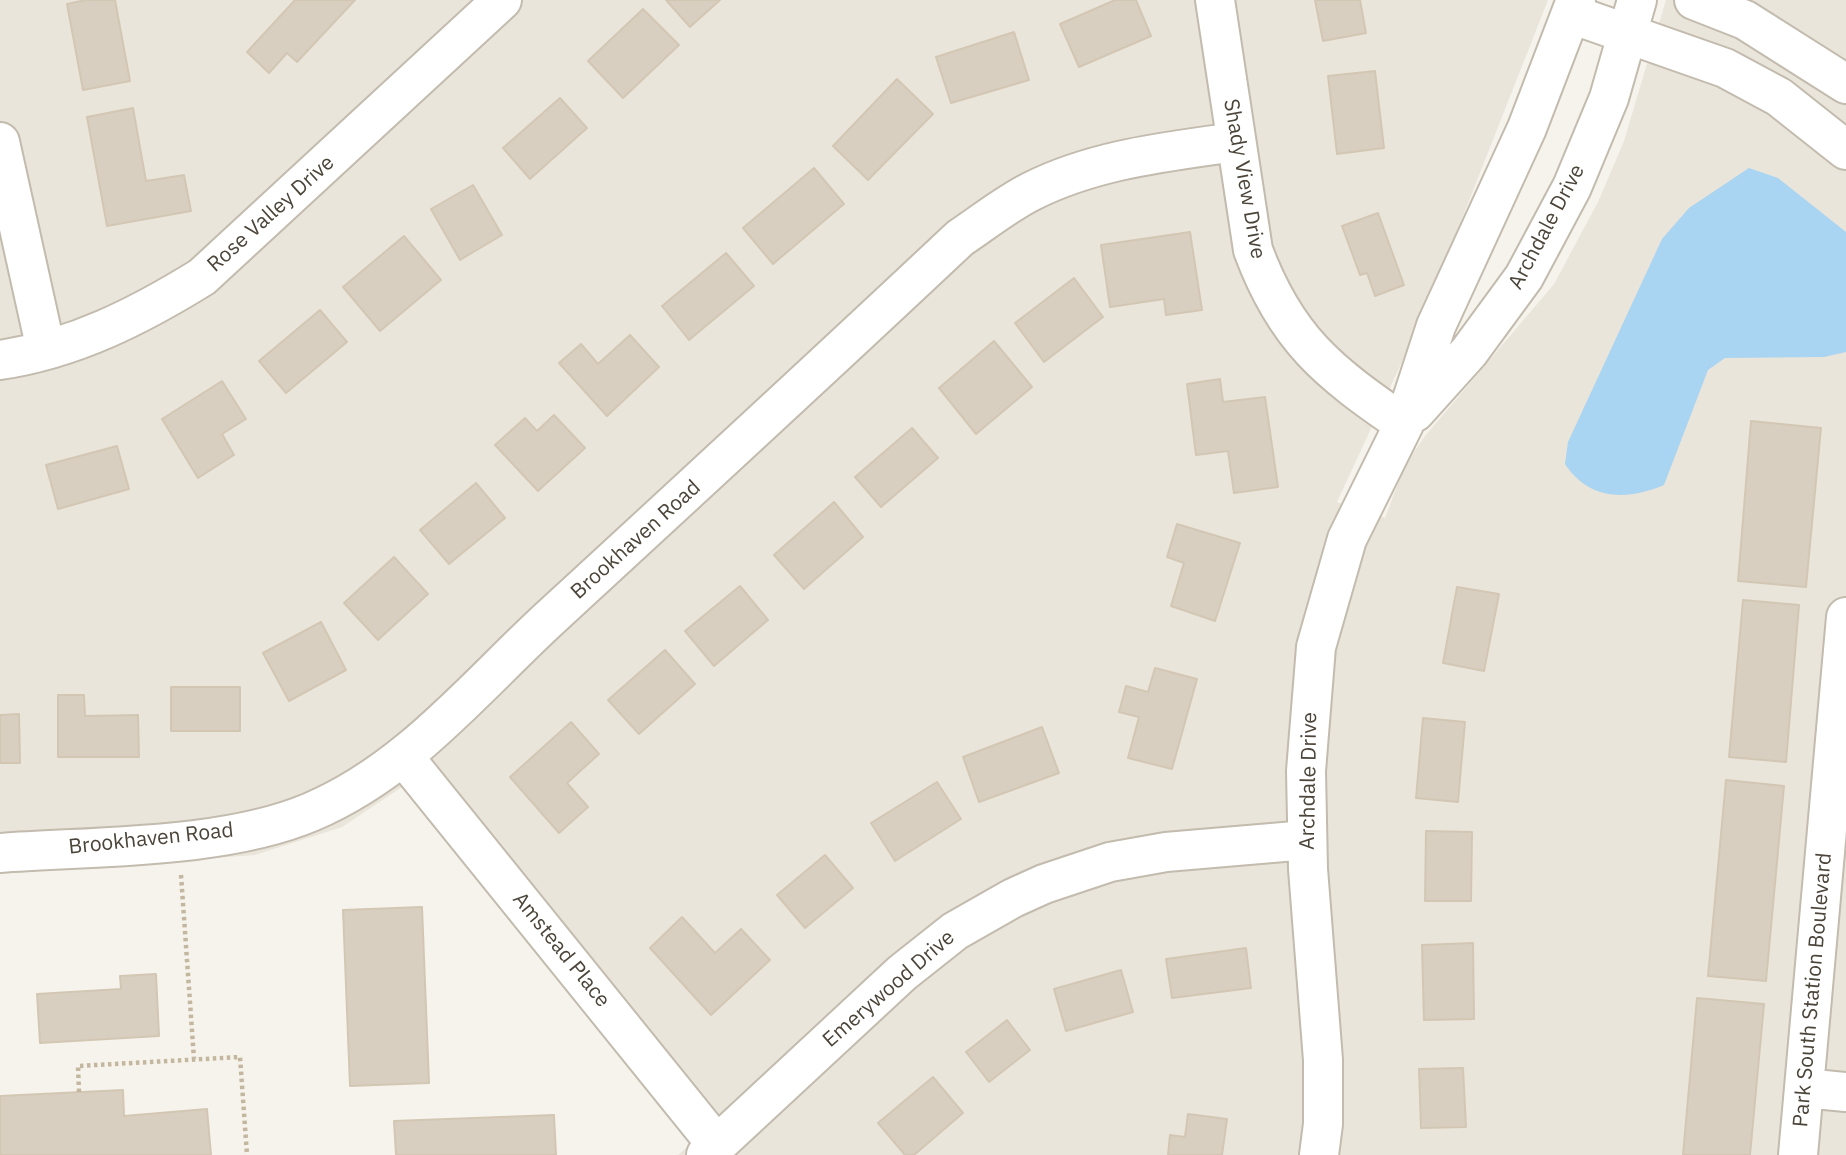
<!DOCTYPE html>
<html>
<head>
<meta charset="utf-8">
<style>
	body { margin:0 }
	canvas { display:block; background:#f6f3ec }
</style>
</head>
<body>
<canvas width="1846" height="1155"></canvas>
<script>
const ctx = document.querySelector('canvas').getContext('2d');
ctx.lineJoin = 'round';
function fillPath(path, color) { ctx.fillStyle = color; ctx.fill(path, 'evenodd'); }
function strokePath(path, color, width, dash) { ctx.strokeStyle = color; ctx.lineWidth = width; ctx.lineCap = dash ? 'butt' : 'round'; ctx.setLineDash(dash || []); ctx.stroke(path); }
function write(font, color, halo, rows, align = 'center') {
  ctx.font = font + ' "IBM Plex Sans",sans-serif'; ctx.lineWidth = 5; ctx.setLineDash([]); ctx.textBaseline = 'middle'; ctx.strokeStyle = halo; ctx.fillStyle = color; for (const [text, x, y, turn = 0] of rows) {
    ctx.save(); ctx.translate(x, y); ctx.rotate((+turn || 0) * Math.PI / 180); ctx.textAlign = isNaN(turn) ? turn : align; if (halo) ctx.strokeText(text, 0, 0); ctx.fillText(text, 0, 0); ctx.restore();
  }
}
fillPath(new Path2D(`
	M0,0H1548L1426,310L1337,502L1385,518L1405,465L1425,436L1554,284L1598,202L1624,141L1666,0H1846V1155H678L692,1143L405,785L342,827L255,855L0,874Z`), '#eae5da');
fillPath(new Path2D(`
	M1749,168L1778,178L1846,232V352L1824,357L1725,358L1708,370L1664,485C1626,501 1589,500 1565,464L1568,442L1662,239L1689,208Z`), '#a9d4f2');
const building = new Path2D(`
	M86,0H115L130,81L83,90L67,4Z
	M295,0H355L297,62L287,53L269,73L247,52Z
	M666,0H720L690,27Z
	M1115,0H1136L1151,36L1079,67L1060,24Z
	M1315,0H1360L1366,33L1323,41Z
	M643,9L679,45L623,98L588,61Z
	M1014,32L1029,80L951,103L936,57Z
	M1375,71L1384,148L1337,154L1328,76Z
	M897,79L933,114L868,180L833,146Z
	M560,98L587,128L530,179L503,148Z
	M133,108L146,181L184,175L191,211L107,226L87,117Z
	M814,168L844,204L773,264L743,228Z
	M473,185L502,235L460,260L431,209Z
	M1378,213L1404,285L1375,296L1367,273L1360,275L1342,226Z
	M1190,232L1202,310L1166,315L1164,299L1110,307L1101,245Z
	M404,236L441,280L380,331L343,287Z
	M726,253L754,286L689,340L662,306Z
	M1074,278L1103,317L1044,362L1015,323Z
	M320,310L347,342L286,393L259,361Z
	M630,335L659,367L607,416L559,363L581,344L598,364Z
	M994,341L1032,387L976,434L939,388Z
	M1220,379L1223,402L1265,397L1278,487L1234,493L1228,451L1196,455L1187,384Z
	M222,381L246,419L222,434L234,455L198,478L162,419Z
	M554,415L585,448L538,491L495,445L525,418L537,431Z
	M1751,421L1821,428L1806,587L1738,581Z
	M912,428L938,458L881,507L855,477Z
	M117,446L129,489L58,509L46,465Z
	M476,483L505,518L449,564L420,530Z
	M834,502L863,537L804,589L774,555Z
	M1177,524L1240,543L1215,621L1171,606L1184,563L1167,557Z
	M394,557L428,594L378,640L344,603Z
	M740,586L768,620L714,666L685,631Z
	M1457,587L1499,594L1484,671L1443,663Z
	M1743,600L1799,605L1786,762L1729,757Z
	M321,622L346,670L289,701L263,653Z
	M665,650L695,684L639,734L608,700Z
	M1155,668L1197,679L1172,769L1128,758L1139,717L1119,712L1126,686L1148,692Z
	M171,687H240V731H171Z
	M58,695H84L85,716L138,715L139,757H58Z
	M19,714L20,763H0V715Z
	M1423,718L1465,722L1458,802L1416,798Z
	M571,722L599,754L567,783L588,807L559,833L510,777Z
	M1042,727L1059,773L979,802L963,757Z
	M1726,780L1784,786L1766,981L1708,976Z
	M937,782L961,819L895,861L871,823Z
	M1426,831L1472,832L1471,901H1425Z
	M825,855L853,888L805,928L777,895Z
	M422,907L429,1083L350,1086L343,910Z
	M682,917L715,953L741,929L770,960L711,1015L650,948Z
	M1473,943L1474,1019L1424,1020L1422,945Z
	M1246,948L1251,988L1172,998L1166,959Z
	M1121,970L1133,1012L1066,1031L1054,989Z
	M156,974L159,1036L40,1043L37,994L121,989L120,976Z
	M1697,998L1764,1004L1750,1155H1683Z
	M1007,1020L1030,1050L989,1082L966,1052Z
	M1463,1068L1466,1127L1421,1128L1419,1069Z
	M933,1077L963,1113L914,1155H905L878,1123Z
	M123,1090L124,1116L207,1109L211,1155H0V1096Z
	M1188,1114L1227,1119L1222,1155H1168L1170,1135L1185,1137Z
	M554,1115L556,1155H396L394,1121Z`);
fillPath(building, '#d8cfc1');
strokePath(building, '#d3c7b4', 2);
const minor = new Path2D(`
	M1215,0L1253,250C1286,339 1328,372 1404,424
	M1694,0L1745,20L1846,84
	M1571,14L1725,68L1779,97L1846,150
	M0,142L46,350
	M0,360C74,349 139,316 202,277L502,0
	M1415,412L1469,352L1524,277L1572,187L1609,98L1637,0
	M403,756L717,1145
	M0,853C95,846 224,849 311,812C408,771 475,687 550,618C687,492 824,366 960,238C984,222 1006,204 1032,191C1096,159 1166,152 1235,142
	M1804,1088L1846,1092
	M706,1155L902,973L955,931L1013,898L1044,884L1110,862L1166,852L1307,840
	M1319,1155L1323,1124V1060L1308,869L1306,771L1316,647L1347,539L1404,424L1436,326L1527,128L1576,0
	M1798,1155L1846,617`);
strokePath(minor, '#c2bbae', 42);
strokePath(new Path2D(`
	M181,875L194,1059
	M79,1092L78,1066L240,1057L247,1155`), '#c4b79f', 4.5, [3.5, 3.5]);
strokePath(minor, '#fff', 38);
write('21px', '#4b4439', '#fff', [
	["Shady View Drive",1244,179,80],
	["Rose Valley Drive",271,214,-42],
	["Archdale Drive",1547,227,-62],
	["Brookhaven Road",636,540,-42],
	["Archdale Drive",1309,781,-89],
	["Brookhaven Road",151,839,-6],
	["Amstead Place",561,950,51],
	["Emerywood Drive",889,989,-41],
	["Park South Station Boulevard",1813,990,-85]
]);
</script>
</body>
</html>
